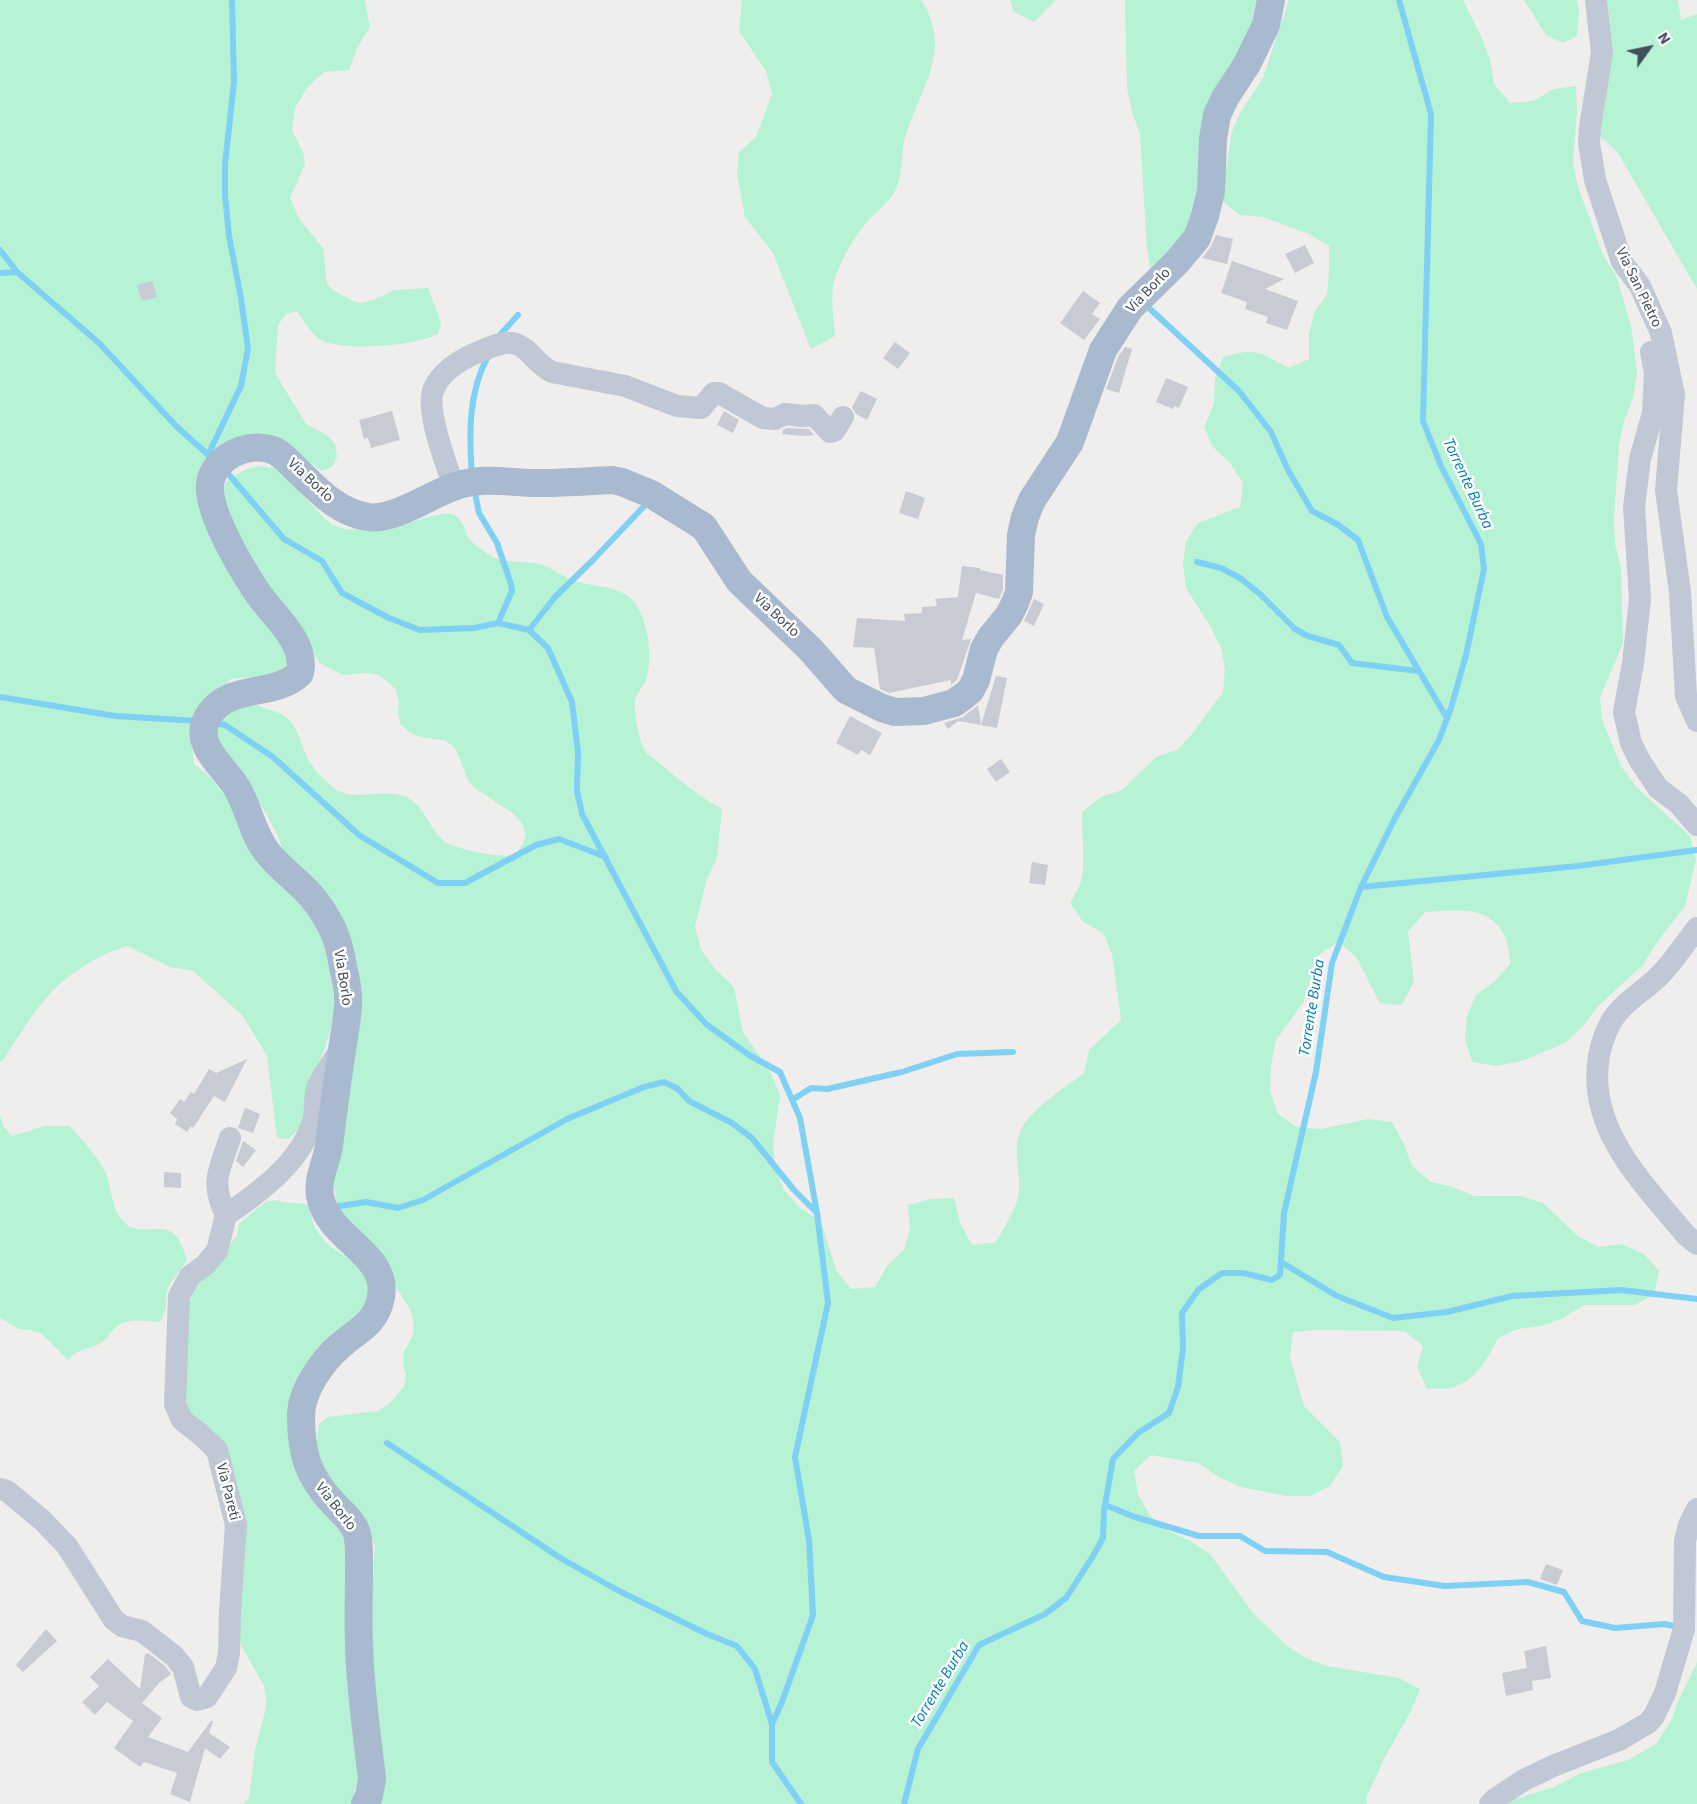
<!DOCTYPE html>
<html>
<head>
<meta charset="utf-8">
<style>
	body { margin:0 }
	#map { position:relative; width:1697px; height:1804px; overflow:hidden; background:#f0eded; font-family:"Source Sans 3",sans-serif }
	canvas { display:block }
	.north { position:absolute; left:1619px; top:18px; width:60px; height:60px; -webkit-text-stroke:4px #fff; paint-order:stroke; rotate:57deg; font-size:16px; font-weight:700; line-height:24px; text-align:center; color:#434e5c }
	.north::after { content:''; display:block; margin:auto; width:21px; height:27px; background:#434e5c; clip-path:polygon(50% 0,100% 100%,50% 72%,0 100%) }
</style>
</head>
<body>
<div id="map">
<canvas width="1697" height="1804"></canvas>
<div class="north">N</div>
</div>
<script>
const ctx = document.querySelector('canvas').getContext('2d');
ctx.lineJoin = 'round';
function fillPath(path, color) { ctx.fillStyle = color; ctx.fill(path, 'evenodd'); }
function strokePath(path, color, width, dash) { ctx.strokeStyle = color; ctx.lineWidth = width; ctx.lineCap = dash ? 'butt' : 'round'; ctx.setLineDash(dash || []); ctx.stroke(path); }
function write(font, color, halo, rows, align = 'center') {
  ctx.font = font + ' "Source Sans 3",sans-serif'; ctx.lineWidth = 5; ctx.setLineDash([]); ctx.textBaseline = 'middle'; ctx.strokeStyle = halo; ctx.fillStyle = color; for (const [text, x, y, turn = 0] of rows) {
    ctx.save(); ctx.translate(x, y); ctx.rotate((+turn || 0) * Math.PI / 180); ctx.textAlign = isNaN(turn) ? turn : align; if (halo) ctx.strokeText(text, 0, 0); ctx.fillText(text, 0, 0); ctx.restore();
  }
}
fillPath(new Path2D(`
	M0,0H365L370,27L357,48L349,70L324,72L307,88L295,108L292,130L303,152L305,164L290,198L300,220L323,248L327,284L336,292L358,303L371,301L394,290L428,288L441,323L438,334C417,346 337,353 318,338C310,332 303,319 297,311L286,314L278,325L275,373L306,424L327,435L335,444L337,457L332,467L321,471L283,440L202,471L290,650L288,665L269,675L231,679L198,710L191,740L194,764L212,779L227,798L329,945L335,1014L324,1051L307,1087L302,1125L289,1139L277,1138L267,1056L243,1016L193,971L170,967L127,946C96,956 63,976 43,1002C28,1020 16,1040 4,1059L0,1062Z
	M742,0H921C954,51 920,88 905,138C901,153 903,172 897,187C891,201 877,211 867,222C855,235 836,268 833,286C831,302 834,320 835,336L811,349L773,253L745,217L737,174L739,152L756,137L772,94L766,71L739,31Z
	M1010,0H1056L1034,22L1014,12Z
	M1125,0H1261L1193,223L1168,256L1150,267L1147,250L1140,134L1132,112L1127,88Z
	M1289,0H1463L1481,36L1490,59L1494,84L1510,103L1533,101L1554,89L1576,86L1577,110L1573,163L1578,187L1603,255L1617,278L1631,326L1637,373L1633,398L1624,421L1619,445L1614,519L1615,544L1621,567L1623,643L1600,697L1602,720L1621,766L1636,787L1690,836L1696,860L1685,906L1655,945L1643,965L1598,1006L1583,1026L1565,1043L1522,1061L1496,1066L1472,1062L1465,1039L1467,1016L1476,995L1495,981L1511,963C1509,956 1509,947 1506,940C1492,903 1456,911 1425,912L1408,932L1414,981L1402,1005L1380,1003L1356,957L1339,942L1318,955L1304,1001L1276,1040L1271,1066L1270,1091L1278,1114L1297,1127L1321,1129L1368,1119L1392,1122L1404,1144L1412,1166L1431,1182L1453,1187L1474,1196H1521L1543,1203L1578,1236L1598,1247L1621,1244L1644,1254L1659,1271L1654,1295L1634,1305H1584L1563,1318L1541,1326L1518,1329L1498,1338C1488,1359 1475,1382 1450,1388C1443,1390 1434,1388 1427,1389L1417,1367L1423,1346L1404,1331L1317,1330L1293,1332L1290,1357L1304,1406L1340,1442L1343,1466L1330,1486L1310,1496H1286L1241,1487L1219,1477L1198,1463L1151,1455L1134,1471L1138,1494L1150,1516L1168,1531L1191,1541L1210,1554L1253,1613L1286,1645L1304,1657L1327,1666L1399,1678L1420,1689L1411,1711L1386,1755L1366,1798L1367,1804H379L368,1662L375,1545L357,1515L326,1479L316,1446L319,1424L328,1417L378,1411L388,1405L404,1387L406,1376L403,1364L404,1352L414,1332L413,1320L410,1309L391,1279L343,1222L336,1201L332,1166L358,1002L285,856L277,834L266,813L217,739L214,722C223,717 236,706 246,704C252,703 259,706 264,708C274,711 286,714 292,723C299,733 302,746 307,757C312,768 324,780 334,788C356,805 389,783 413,801C426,811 431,831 444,841C457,850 500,858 515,855L522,845L526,835L522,824L515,815L476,789L468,781L459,756L453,746L444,740L420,737L409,732L400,724L398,712L399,701L396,690L388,682L378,675L367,673L343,675L319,663L303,632L279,604L232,530L223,489L229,478L250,468L262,466L274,468L284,474C294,484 324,521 335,526C353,534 393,526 411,522C423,519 439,512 451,514C464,517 464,534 472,542C478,547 488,555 495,558C509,563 525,561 539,564C551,567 560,575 572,580C590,587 610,584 628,596C648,611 654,658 646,680C643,687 637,693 635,700C633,709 639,740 644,749C646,754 653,758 657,761C678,779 698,796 722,809L717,858L707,879L695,926L701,949L715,969L734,987L743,1032L771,1073L780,1096L773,1144L775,1167L784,1190L800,1208L821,1221L836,1270L851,1289L875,1287L887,1266L904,1250L910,1228L908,1205L931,1199L954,1198L960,1223L972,1245L996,1242C1003,1229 1013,1214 1017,1201C1024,1178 1011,1154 1020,1132C1029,1109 1065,1088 1084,1073L1089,1050L1121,1020L1112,954L1103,933L1083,922L1070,903C1074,896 1079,888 1081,881C1086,860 1081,833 1082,812L1101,797L1122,790L1156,757L1177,750L1192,734L1223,692L1225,669L1221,648L1210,626L1186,588L1183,564L1186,541L1198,523L1240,507L1243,483L1230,463L1213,447L1204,427L1214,404L1215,379L1223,357C1254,348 1260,351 1288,368L1309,359V334L1314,313L1327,294L1329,270V246L1309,234L1263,217L1240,215L1221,200L1232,131L1242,110L1263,78Z
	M1524,0H1577L1579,12L1577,36L1563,43L1546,35Z
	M1607,0H1678L1681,20L1697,14V289L1618,153L1600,136L1610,22Z
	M0,1116L4,1127L12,1136L45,1126H69C80,1136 100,1160 106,1173C112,1189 111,1207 123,1221C139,1240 164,1219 177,1237C181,1243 184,1251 187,1258C183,1270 174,1275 169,1286C163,1299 170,1307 160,1322C146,1321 124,1317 114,1329C109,1334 108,1339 101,1343C88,1350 80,1347 68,1360L42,1334L31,1330L19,1329L0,1318Z
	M276,1200C288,1205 297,1201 308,1205L315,1228L322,1238L331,1247L361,1267L369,1289L363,1311L299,1390L319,1508L344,1536L359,1775L351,1804H243L249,1798L255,1750L266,1708V1696L264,1686L241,1645L238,1634L245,1554L192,1415L187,1405L185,1394L188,1307L195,1287L215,1266L237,1235L239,1224L265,1202Z
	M1697,1662V1804H1506L1509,1801L1554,1787L1581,1773L1628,1760L1656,1744L1672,1719L1677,1704Z`), '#b6f3d4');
strokePath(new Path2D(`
	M0,250L17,272L99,343L177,427L213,459
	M0,273L17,272
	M1149,308L1239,391L1271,432L1288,470L1312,511L1337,524L1358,540L1387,617L1447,718
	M498,337L518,315
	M208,455L241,386L248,349L241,298L229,236L225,195V164L234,82L232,0
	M225,470L284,539L322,561L342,593L389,618L420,630L474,628L498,623L529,630L548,648L572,702L578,752L577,791L582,814L676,991L706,1024L749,1055L780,1072L800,1118L817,1213L828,1303L795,1457L809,1540L813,1615L782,1702L772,1724V1762L801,1804
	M472,475C469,435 468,393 488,356
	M474,488L479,513L497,543L511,584L512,591L498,623
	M1197,562L1221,568L1240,578L1260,594L1295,629L1308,636L1339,645L1352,663L1418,671
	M529,630L555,597L593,560L649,501
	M0,697L115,716L199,721
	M214,723L225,725L273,757L359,835L438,883H465L536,845L559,839L606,857
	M1361,887L1578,866L1697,850
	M792,1100L811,1088L827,1089L902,1072L957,1054L1013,1052
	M333,1207L366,1202L398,1208L423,1200L567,1119L644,1087L664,1082L678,1089L689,1101L732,1123L752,1138L794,1190L817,1213
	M1281,1262L1337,1296L1393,1318L1447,1312L1512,1296L1621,1290L1697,1299
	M387,1443L562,1559L619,1591L707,1634L737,1646L755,1669L772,1724
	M1105,1505L1135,1517L1199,1536H1240L1265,1551L1327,1552L1384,1577L1445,1586L1528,1582L1564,1592L1582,1621L1615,1628L1664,1624L1679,1627
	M904,1804L918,1749L979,1645L1045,1614L1066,1598L1093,1556L1103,1538L1104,1511L1113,1459L1138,1433L1169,1413L1178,1387L1183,1348L1182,1313L1199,1289L1222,1273H1243L1272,1280L1280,1275L1284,1213L1316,1072L1332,963L1361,887L1394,820L1439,740L1451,708L1466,655L1484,569L1481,544L1441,466L1423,421L1431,114L1399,0`), '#7ed0f5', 6);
fillPath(new Path2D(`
	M1216,235L1233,239L1227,264L1202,258L1210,248Z
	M1305,245L1314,263L1295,273L1285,254Z
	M1232,261L1284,279L1265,289L1298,301L1287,330L1266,323L1268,317L1245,309L1247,302L1221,293Z
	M152,281L157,297L142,301L137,285Z
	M1083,291L1100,303L1092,314L1100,319L1084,340L1060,323Z
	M895,342L910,353L898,369L883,358Z
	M1125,347L1132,349L1119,393L1106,389L1118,357Z
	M1166,378L1188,387L1179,408L1174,406L1173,409L1156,402Z
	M861,391L877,399L867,420L856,414L852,407Z
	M392,411L400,440L371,448L368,438L364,439L359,420Z
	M724,411L739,420L733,433L717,425Z
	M787,428L809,429L814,435L803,436L782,434L783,430Z
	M906,491L925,498L918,519L899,513Z
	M962,566L980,568V570L1003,575V589L999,599L976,593L962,640L971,639L957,680L951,685V680L889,693L880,689L874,648L853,647L857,618L905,621L904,614L922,613V607L937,606L935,599L958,597Z
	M1034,599L1044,604L1034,626L1024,621Z
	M996,676L1007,678L997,728L981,725Z
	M978,705L981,725L958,721L948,729L944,723L963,717Z
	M850,716L882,733L870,755L861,750L858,755L836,743Z
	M1001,759L1010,772L996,782L987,769Z
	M1032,862L1048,865L1045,885L1029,883Z
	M247,1059L225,1102L214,1096L193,1128L191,1126L187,1132L175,1124L177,1119L170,1113L180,1099L184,1102L191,1092L194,1094L209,1069L216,1073Z
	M245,1108L260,1114L253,1133L238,1128Z
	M243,1141L256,1150L243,1167L236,1161Z
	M164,1172L181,1173V1188L164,1187Z
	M1546,1564L1563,1570L1557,1585L1540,1579Z
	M46,1629L57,1641L23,1672L16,1665Z
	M1546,1646L1551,1678L1532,1681L1533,1690L1506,1696L1502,1673L1527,1668L1524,1651Z
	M148,1653L165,1666L171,1674L159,1683L142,1703L162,1718L148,1737L188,1752L211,1721H213L209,1733L230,1747L220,1759L205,1748L190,1802L170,1794L177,1773L144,1762L140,1767L114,1748L133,1721L107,1702L95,1715L82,1702L99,1686L90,1677L108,1659L140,1689L145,1654Z`), '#c8cbd4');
strokePath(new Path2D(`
	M1596,0L1602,53L1590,127L1589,144L1592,161L1595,180L1622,262L1640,286L1661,333L1674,395L1666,490L1680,592L1686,696L1697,721
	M1651,352L1655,373L1653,413L1640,459L1634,507L1640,599L1633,663L1624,712L1631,743L1640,761L1658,788L1679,804L1697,825
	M454,487C447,466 424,408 434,388C442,371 460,360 476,353C487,349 504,339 516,344C529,348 537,365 552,372L625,386L677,406L701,408L714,393H719L763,418L775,419L785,414L803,416L814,415L830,432L834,431L843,417
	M1697,928C1685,943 1674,961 1660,975C1648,988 1631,997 1619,1011C1608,1023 1602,1041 1599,1056C1586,1129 1644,1184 1686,1235L1697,1244
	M226,1215C210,1182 219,1171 230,1138
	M0,1489L7,1491L42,1520L67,1546L114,1620L122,1626L142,1631L174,1656L183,1667L191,1697L197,1700L207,1697L226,1668L229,1653L230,1612L236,1525L217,1450L200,1434L182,1420L175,1404L179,1296L190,1276L205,1265L217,1251L226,1215C260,1192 301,1162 313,1121C316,1111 314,1099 317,1089C320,1077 332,1064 338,1053
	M1490,1804L1495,1799L1524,1780L1553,1766L1619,1740L1648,1723L1654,1716L1665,1693L1684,1629L1685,1541L1689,1525L1697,1509`), '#bfc8d4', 22);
strokePath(new Path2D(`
	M365,1804L369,1796L372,1779C367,1734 360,1689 359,1644C358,1620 359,1597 359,1573C359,1561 360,1547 357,1534C354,1522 342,1513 334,1504C308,1477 301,1454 301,1416C301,1391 322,1361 341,1345C359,1329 376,1324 381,1297C389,1253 328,1240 320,1196C317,1178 326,1164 329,1146C333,1114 337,1082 342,1050C344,1036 347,1021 348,1006C349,994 346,979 343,967C341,954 337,936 330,924C325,915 319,905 312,897C299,881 280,869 267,852C252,833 249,808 237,788C224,766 190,744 209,715C229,683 275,698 300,673C307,642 273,616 257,592C241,568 208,513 210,485C211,473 217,465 226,458C239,449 253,445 269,449C279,451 286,459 294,467C316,488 336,512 368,517C393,521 430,495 453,487C486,475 511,484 543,483C566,483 589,481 612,480L622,482L651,494L704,527L739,581L810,649L846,690L882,708L895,712L924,711L954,703L961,698L970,691L976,680L984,649L991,637L1009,615L1015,603L1019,592L1021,535L1025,517L1032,500L1070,442L1103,350L1130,308L1177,262L1197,238L1205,216L1211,191L1213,139L1217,115L1225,98L1247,64L1266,25L1271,0`), '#a9b9cf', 28);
write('15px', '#434e5c', '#fff', [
	["Via San Pietro",1638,288,64],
	["Via Borlo",1149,291,-46],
	["Via Borlo",310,481,43],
	["Via Borlo",776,616,43],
	["Via Borlo",342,978,81],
	["Via Pareti",227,1492,76],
	["Via Borlo",335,1507,52]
]);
write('italic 16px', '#007cb3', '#fff', [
	["Torrente Burba",1467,484,65],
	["Torrente Burba",1313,1008,-81],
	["Torrente Burba",941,1685,-59]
]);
</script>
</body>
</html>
